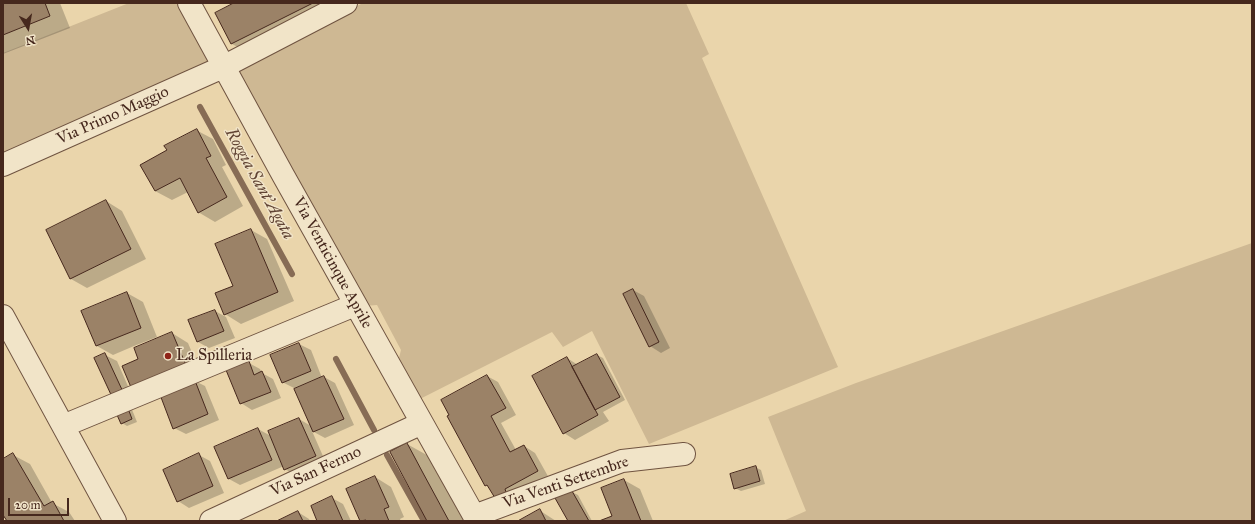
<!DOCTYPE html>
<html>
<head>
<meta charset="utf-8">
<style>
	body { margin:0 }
	#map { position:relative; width:1255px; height:524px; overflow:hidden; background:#ead5ab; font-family:"IM FELL Great Primer",serif }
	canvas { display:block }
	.frame { position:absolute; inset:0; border:4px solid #46281d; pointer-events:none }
	.north { position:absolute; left:8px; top:8px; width:40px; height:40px; -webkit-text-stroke:3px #f1e4c8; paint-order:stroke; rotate:169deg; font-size:11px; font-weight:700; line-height:16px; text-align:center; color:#46281d }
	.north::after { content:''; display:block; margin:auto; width:14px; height:18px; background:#46281d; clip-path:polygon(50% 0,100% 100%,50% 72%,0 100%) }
	.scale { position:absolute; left:8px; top:498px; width:61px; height:18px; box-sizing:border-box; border:2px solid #46281d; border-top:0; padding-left:5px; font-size:12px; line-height:14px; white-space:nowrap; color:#46281d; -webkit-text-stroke:3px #f1e4c8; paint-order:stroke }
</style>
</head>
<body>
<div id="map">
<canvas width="1255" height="524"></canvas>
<div class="frame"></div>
<div class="north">N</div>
<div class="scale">20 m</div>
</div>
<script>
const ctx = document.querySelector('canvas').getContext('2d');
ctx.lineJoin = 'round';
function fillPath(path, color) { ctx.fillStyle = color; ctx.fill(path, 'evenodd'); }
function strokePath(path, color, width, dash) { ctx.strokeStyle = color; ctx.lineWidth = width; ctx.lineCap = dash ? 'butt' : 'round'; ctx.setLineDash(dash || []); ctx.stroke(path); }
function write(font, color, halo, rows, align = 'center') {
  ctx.font = font + ' "IM FELL Great Primer",serif'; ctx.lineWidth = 3; ctx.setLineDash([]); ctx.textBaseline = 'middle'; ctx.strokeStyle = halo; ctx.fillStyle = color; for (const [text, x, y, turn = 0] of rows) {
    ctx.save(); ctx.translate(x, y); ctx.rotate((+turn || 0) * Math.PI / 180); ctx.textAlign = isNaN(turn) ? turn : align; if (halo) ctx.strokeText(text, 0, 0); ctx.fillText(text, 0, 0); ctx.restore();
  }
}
fillPath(new Path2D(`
	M129,3H187L222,67L3,165V53Z
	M363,3H686L709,54L702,58L838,367L649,444L592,331L563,347L552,332L418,400L397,366L401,350L377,305L364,306L230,71Z
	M1252,243V521H783L806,511L768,417L856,383Z`), '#ceb893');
fillPath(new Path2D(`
	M3,3H60L70,28L3,54Z
	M237,3H356L253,55L232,44L217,13Z
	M196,130L213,139L226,165L222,167L243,206L215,222L198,212L188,192L172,200L155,191L168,151Z
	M106,201L122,211L146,259L87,288L71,279L47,231Z
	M251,230L267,239L294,301L241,324L225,314Z
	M633,290L644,296L670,348L661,353L650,346Z
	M127,293L143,302L157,337L134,346L135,348L172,333L188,343L203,379L197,382L205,386L219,420L186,434L174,428L161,396L140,359L134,346L113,355L97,346Z
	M215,311L226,317L235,338L209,348L198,342Z
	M299,344L311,350L322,378L324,377L335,383L354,425L325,438L312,431L326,463L296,476L285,469L284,466L240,485L229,479L216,448L258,429L271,436L299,419L311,426L294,388L282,382Z
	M105,355L117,361L134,400L131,407L137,422L127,426L122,423Z
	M597,355L603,358L625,400L603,412L609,421L575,440L564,433L567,358L578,365Z
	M249,363L260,369L262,373L273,379L281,398L252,410L241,403Z
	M487,376L498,382L516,415L501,423L516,450L524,446L535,453L549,478L517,499L486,485Z
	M407,444L434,459L467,521H428Z
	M13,455L30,464L52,503L69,512L75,521H8L3,513V461Z
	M199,455L210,461L224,493L189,508L178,501Z
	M755,467L761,470L765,484L741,491L735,488Z
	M375,477L391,487L404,517L400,519L401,521H361L347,489Z
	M624,480L640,489L653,521H602L614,516Z
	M572,492L578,495L592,521H569Z
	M332,498L343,504L351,521H319Z
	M539,510L556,521H520Z
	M298,512L309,519L310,521H279Z`), '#0003');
strokePath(new Path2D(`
	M200,107L292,274
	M336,359L374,430
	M387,455L424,521`), '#876c55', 6);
const building = new Path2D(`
	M3,3H45L50,16L3,35Z
	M234,3H313L231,44L215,13Z
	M197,129L211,156L206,158L227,197L198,213L180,178L155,191L140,165L167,150L164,146Z
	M106,200L131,249L70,279L46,230Z
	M251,229L278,292L224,315L215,293L233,286L215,244Z
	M633,289L659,342L649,347L623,294Z
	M127,292L141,328L96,346L81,311Z
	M215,310L224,331L197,342L188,320Z
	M172,332L188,370L133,392L122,366L138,359L134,348Z
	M299,343L311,371L282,383L270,355Z
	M105,353L124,394L113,399L94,358Z
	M597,354L620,397L595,410L572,367Z
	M567,357L598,415L563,434L532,376Z
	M249,361L254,375L262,371L271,392L240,404L226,370Z
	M487,375L506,408L491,416L510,452L524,445L538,471L505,489L506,492L495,498L487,485L485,486L447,416L449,415L441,400Z
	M324,376L344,419L313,432L294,389Z
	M194,378L208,414L173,429L159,392Z
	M126,403L132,419L121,424L114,408Z
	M299,418L316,456L284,470L268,431Z
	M258,428L272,460L228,479L214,447Z
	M407,443L423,473L449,521H427L390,452Z
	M13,453L44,506L53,501L64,521H7L3,515V459Z
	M199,453L213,486L177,502L163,470Z
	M756,466L760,481L734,489L730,474Z
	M375,476L389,507L384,509L389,521H367L366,520L360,521L346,489Z
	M624,479L641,521H599L612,516L601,488Z
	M572,491L589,521H568L555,498Z
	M332,496L343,521H317L311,506Z
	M540,509L546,521H518Z
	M298,511L303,521H277Z`);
fillPath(building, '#9b8267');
strokePath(building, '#46281d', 1);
const minor = new Path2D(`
	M189,3L283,175L477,521
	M3,165L223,67L346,3
	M3,316L115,521
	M63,426L355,305
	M474,516L622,461L684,454
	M211,521L422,423`);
strokePath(minor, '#6f5340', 24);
strokePath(minor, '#f1e4c8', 22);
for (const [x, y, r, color] of [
	[168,356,4,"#8f2418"]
]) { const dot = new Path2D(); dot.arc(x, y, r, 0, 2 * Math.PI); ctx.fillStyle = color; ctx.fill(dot); strokePath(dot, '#f1e4c8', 1.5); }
write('16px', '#46281d', '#f1e4c8', [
	["Via Primo Maggio",113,116,-24],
	["Via Venticinque Aprile",332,263,61],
	["Via San Fermo",316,472,-25],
	["Via Venti Settembre",566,483,-19]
]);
write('16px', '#46281d', '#f1e4c8', [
	["La Spilleria",176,356]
], 'left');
write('italic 17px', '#614434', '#f1e4c8', [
	["Roggia Sant'Agata",259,184,61]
]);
</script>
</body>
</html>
